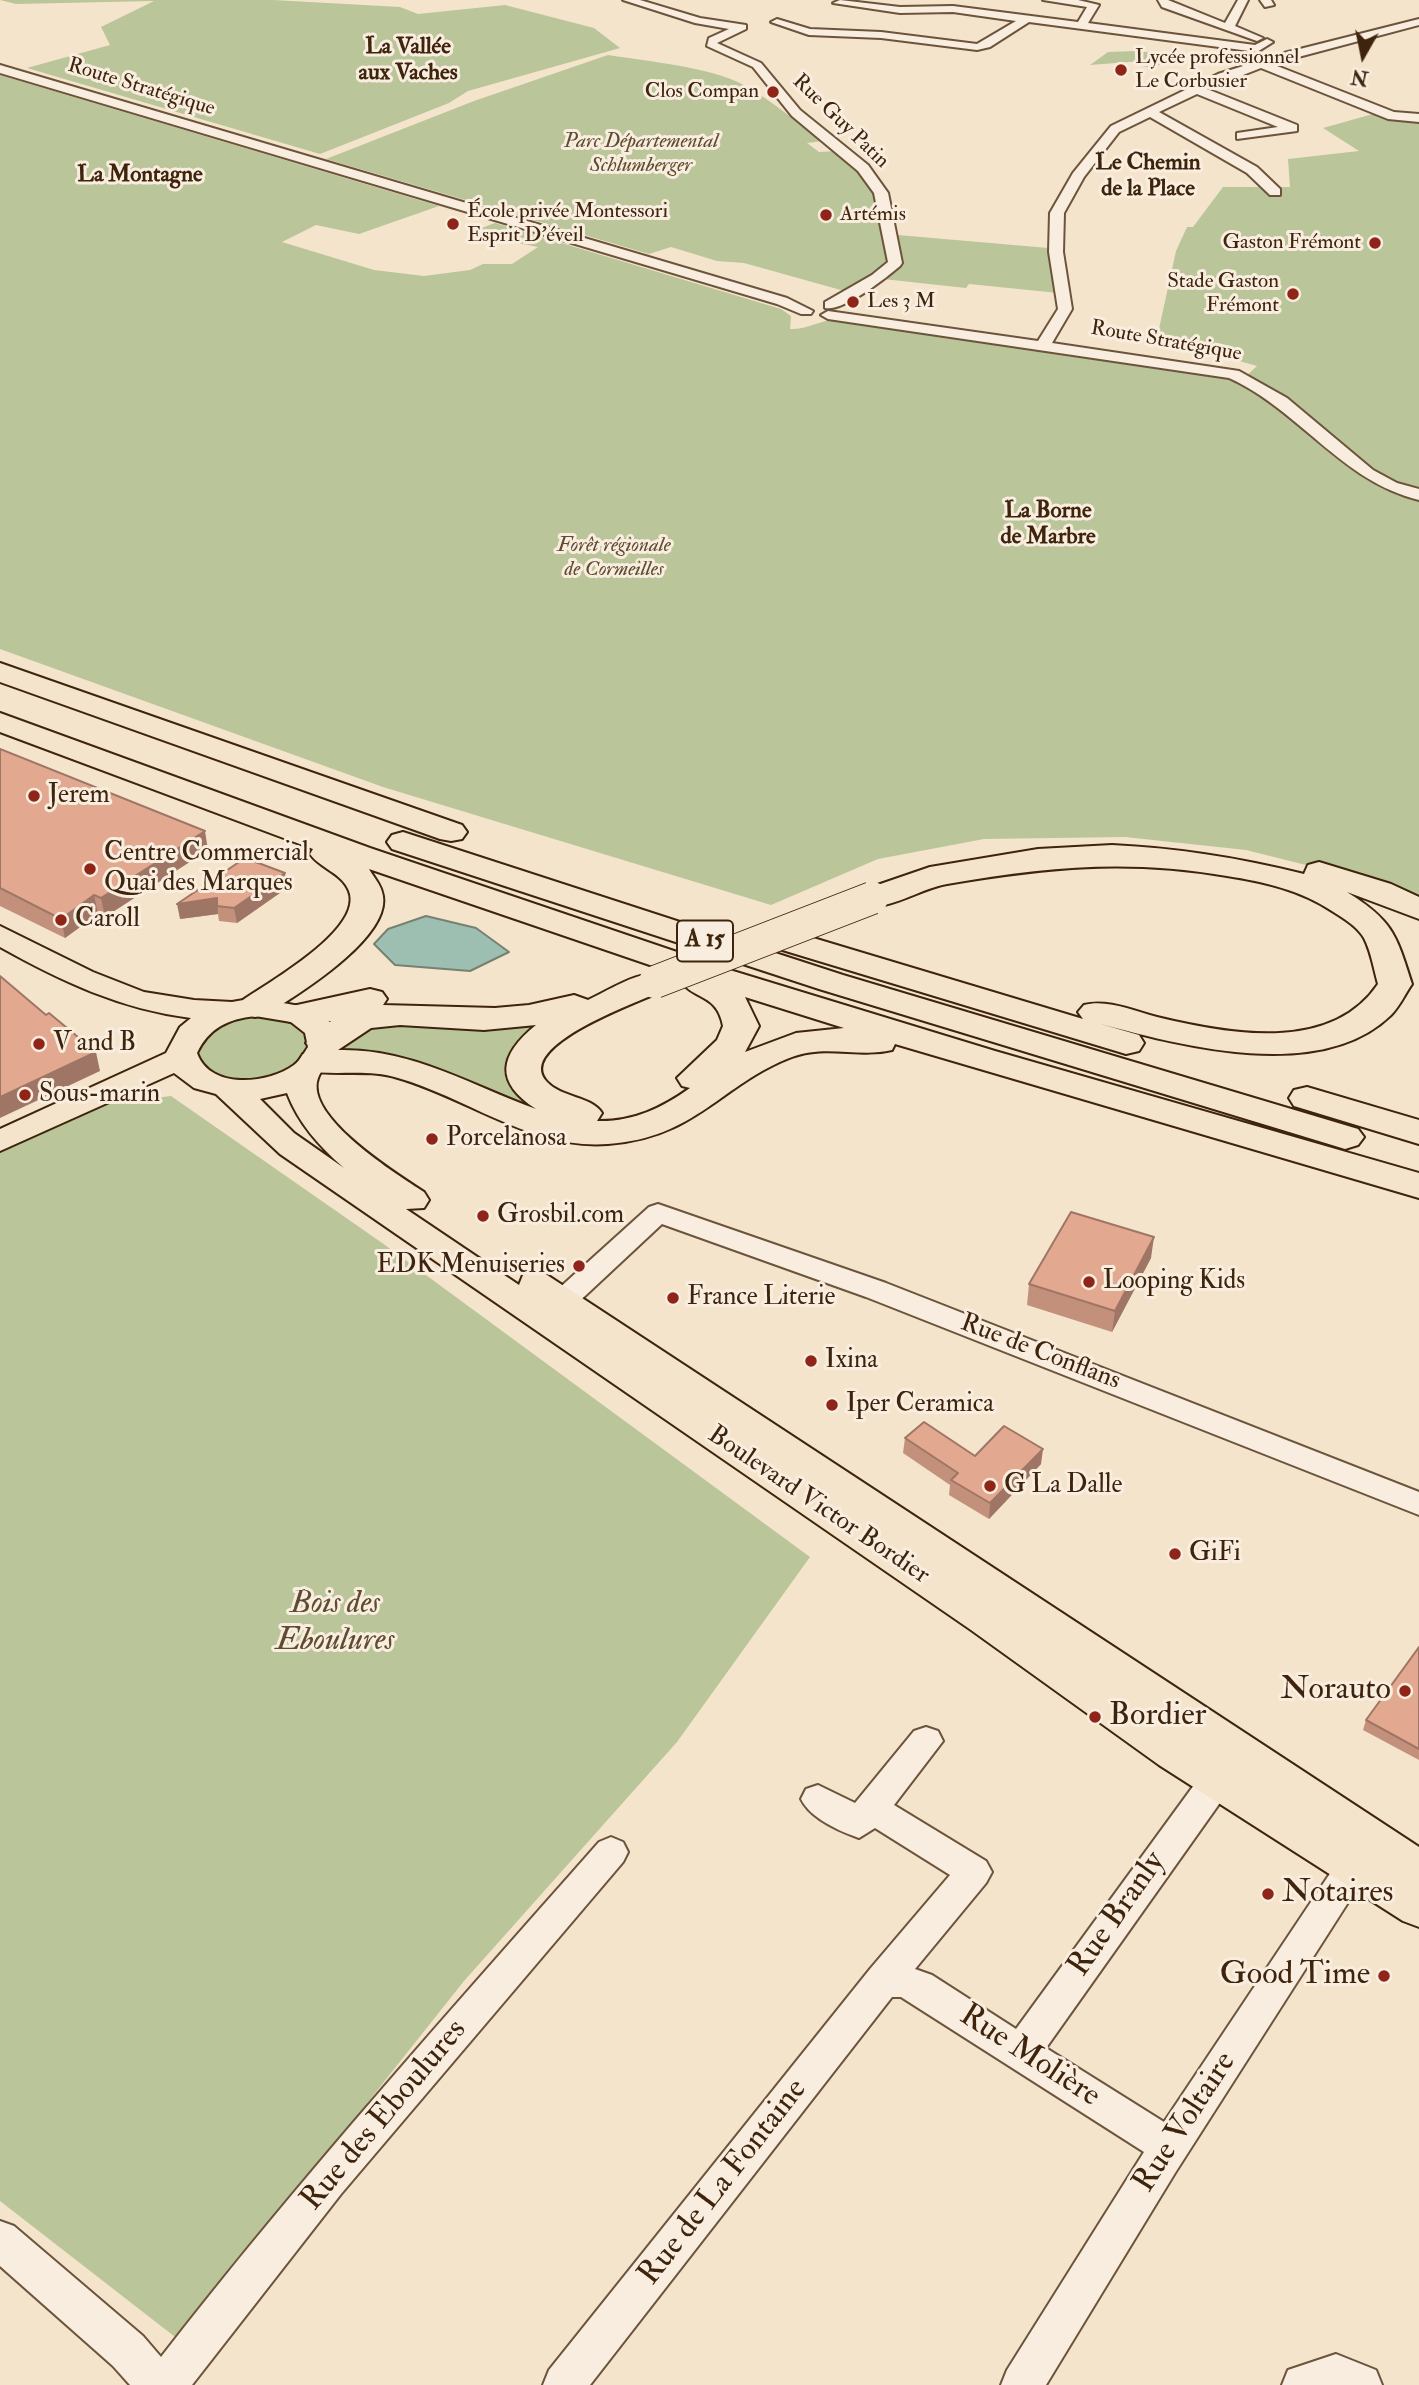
<!DOCTYPE html>
<html>
<head>
<meta charset="utf-8">
<style>
	body { margin:0 }
	#map { position:relative; width:1419px; height:2385px; overflow:hidden; background:#f5e4cc; font-family:"IM FELL Double Pica",serif }
	canvas { display:block }
	.north { position:absolute; left:1328px; top:21px; width:70px; height:70px; -webkit-text-stroke:5px #f8edde; paint-order:stroke; rotate:189deg; font-size:19px; font-weight:700; line-height:28px; text-align:center; color:#3e240c }
	.north::after { content:''; display:block; margin:auto; width:24px; height:32px; background:#3e240c; clip-path:polygon(50% 0,100% 100%,50% 72%,0 100%) }
</style>
</head>
<body>
<div id="map">
<canvas width="1419" height="2385"></canvas>
<div class="north">N</div>
</div>
<script>
const ctx = document.querySelector('canvas').getContext('2d');
ctx.lineJoin = 'round';
function fillPath(path, color) { ctx.fillStyle = color; ctx.fill(path, 'evenodd'); }
function strokePath(path, color, width, dash) { ctx.strokeStyle = color; ctx.lineWidth = width; ctx.lineCap = dash ? 'butt' : 'round'; ctx.setLineDash(dash || []); ctx.stroke(path); }
function write(font, color, halo, rows, align = 'center') {
  ctx.font = font + ' "IM FELL Double Pica",serif'; ctx.lineWidth = 6; ctx.setLineDash([]); ctx.textBaseline = 'middle'; ctx.strokeStyle = halo; ctx.fillStyle = color; for (const [text, x, y, turn = 0] of rows) {
    ctx.save(); ctx.translate(x, y); ctx.rotate((+turn || 0) * Math.PI / 180); ctx.textAlign = isNaN(turn) ? turn : align; if (halo) ctx.strokeText(text, 0, 0); ctx.fillText(text, 0, 0); ctx.restore();
  }
}
fillPath(new Path2D(`
	M0,0H273L400,7L418,14L505,5L594,28L620,48L468,91L449,103L320,154L27,68L110,45L101,27L154,1L16,4Z
	M1136,51L1173,55L1158,66L1149,60L1157,66L1153,68L1142,66V61L1090,65L1108,52Z
	M608,55C647,61 710,67 744,85C772,101 797,122 823,141L807,143L819,152L836,151C874,179 888,219 888,265L848,292L744,263L717,261L671,247L649,254L326,159L474,101Z
	M0,75L439,206L359,234L316,225L282,242L374,270L424,276L470,270L483,264H512L538,247L469,233L495,223L781,309L791,316L790,329C805,330 821,321 837,318L1243,379L1257,366L1157,338L1176,251L1187,227H1193L1223,187H1290L1288,159L1359,151L1323,128L1373,114L1419,118V904L1386,885L1246,850L1125,837L984,839L878,859L771,905L383,787L0,649Z
	M898,235L1048,248L1058,293L969,284L966,288L883,279C906,264 902,261 898,235Z
	M243,1016H281L307,1030L309,1052L288,1073L243,1082L210,1074L196,1056C199,1030 222,1025 243,1016Z
	M547,1021L513,1084L519,1096L542,1117L343,1050L342,1039L363,1024Z
	M171,1096L385,1245L810,1557L677,1742L464,1981L179,2340L0,2201V1149L99,1105Z`), '#bac599');
const water = new Path2D(`
	M426,916L476,928L509,952L470,971L395,965L374,944L388,929Z`);
fillPath(water, '#9dbfb2');
strokePath(water, '#778170', 2);
const minor = new Path2D(`
	M623,0H640L700,18L746,25V29L717,43L761,63L800,110L868,165L888,193L902,263L900,266C886,278 843,312 825,308V302L872,275L888,262L874,193L858,171L792,116L753,67L707,46L709,38L729,29L695,23Z
	M840,0L900,7L953,6L1078,22L1087,7L1043,0H1078L1099,5L1088,23L1255,45L1267,39L1273,42L1257,52L1029,22L990,47L977,50L881,38L809,35L771,22L777,19L810,29L881,32L977,44L1016,21L953,12L900,13L833,3Z
	M1158,0H1168L1225,23L1238,0H1248L1235,26L1263,38L1257,41L1162,7Z
	M1260,0H1271L1274,5L1265,7Z
	M1419,19V25L1272,64L1394,112L1419,114V122L1388,119L1261,68L1207,89L1297,125V131L1237,139V133L1278,127L1197,94L1159,112L1257,167L1280,189V195H1270L1247,173L1150,117L1119,132L1084,177L1064,213L1063,252L1072,309L1052,343L1239,371L1287,398L1373,470L1397,483L1419,489V500C1341,481 1300,410 1229,378L828,319L821,315L828,311L1038,341L1058,309L1049,252L1050,213L1073,173L1111,126L1218,74L1284,53Z
	M0,65L787,298L813,311L811,314H801L777,304L0,73Z
	M658,1204L886,1283L1419,1492V1515L866,1297L662,1224L556,1323L546,1325L536,1323L532,1316L536,1309L649,1207Z
	M926,1727L938,1731L943,1741L894,1805L986,1861L992,1872L986,1883L915,1969L932,1975L1016,2029L1205,1770L1217,1766L1229,1770L1234,1780L1229,1790L1046,2048L1164,2122L1343,1854L1355,1850L1367,1854L1372,1865L1175,2173L1046,2385H1001L1007,2370L1144,2152L901,1997H892L590,2385H543L549,2370L870,1969L950,1875L875,1828L859,1838C839,1831 810,1818 801,1799L806,1789L818,1785L855,1803L914,1731Z
	M611,1837L623,1842L628,1852L623,1862L341,2194L192,2385H130L113,2366L0,2266V2221L14,2226L143,2336L161,2357C299,2179 450,2011 599,1842Z
	M1336,2354L1376,2370L1382,2385H1282L1288,2370Z`);
const major = new Path2D(`
	M0,926L93,972L144,992L194,1000L232,1002L255,998L311,1008L331,1023L338,1047C333,1056 321,1069 318,1078C304,1117 398,1175 424,1192L429,1200L424,1208L406,1209L519,1285L523,1275L535,1271L547,1275L1419,1847V1927L1403,1921L1159,1765L971,1630L280,1154L216,1094L194,1088L174,1073L0,1151V1129L166,1053L180,1027L191,1018C120,1009 61,981 0,947ZM255,1016L291,1022L305,1033L308,1047C304,1053 300,1061 294,1065C268,1084 210,1090 197,1053C209,1028 228,1019 255,1016ZM287,1093C299,1124 319,1146 344,1168L294,1133L260,1099Z`);
const highway = new Path2D(`
	M0,663L462,825L467,832L462,839L451,841L440,839L0,682Z
	M0,713L370,848L733,971L995,1051L1419,1173V1198L895,1044L892,1050C859,1058 825,1044 792,1057C721,1084 696,1138 608,1144C532,1150 468,1098 398,1078C366,1068 334,1077 303,1070L298,1062L303,1054L315,1051L306,1043L331,1021L300,1025L288,1021L282,1014L288,1007L370,989L382,992L387,999L383,1005L495,1008L529,1005L574,995L588,1000C612,989 641,968 667,975L672,982L667,989C644,1000 512,1045 547,1082C562,1098 591,1096 602,1113L597,1121C633,1122 662,1108 690,1088L682,1086L677,1078L717,1040L723,1026C717,993 694,1001 680,980L682,976L369,869C373,876 380,884 382,892C396,935 297,995 267,1014L255,1017L243,1014L238,1007L243,1000C269,982 364,929 349,891C342,873 321,869 310,854L313,849L0,732ZM745,997L844,1028L796,1033L745,1052L759,1026ZM400,1025L484,1030L536,1025C499,1055 494,1082 536,1109C470,1085 411,1048 338,1050L371,1028Z
	M403,832L843,975L1358,1129L1364,1137L1358,1145L1345,1149L1332,1145L819,989L392,849L387,842L392,835Z
	M1112,845C1178,848 1240,858 1304,874L1308,865L1319,862L1391,884L1419,897V919L1347,892C1393,921 1396,934 1412,984C1405,994 1400,1006 1391,1015C1320,1084 1179,1045 1097,1023L1139,1035L1144,1043L1139,1051L1126,1054L756,942L751,935L756,928L768,925L780,928L1083,1019L1078,1012L1084,1005C1107,999 1134,1011 1157,1017C1227,1034 1331,1054 1378,984C1374,970 1371,951 1364,938C1357,926 1343,918 1332,911C1300,890 1265,882 1227,876C1126,859 1047,867 947,884C918,889 889,912 860,905L856,898L860,891L930,867L1038,849Z
	M1307,1087L1419,1120V1144L1294,1106L1289,1098L1294,1090Z`);
strokePath(minor, '#6c543c', 4);
strokePath(major, '#3e240c', 4);
strokePath(highway, '#3e240c', 4);
fillPath(minor, '#f8edde');
fillPath(major, '#f5e4cc');
fillPath(highway, '#f5e4cc');
const highwayBridge = new Path2D(`
	M655,982L872,898`);
strokePath(highwayBridge, '#3e240c', 34, []);
strokePath(highwayBridge, '#f5e4cc', 32);
fillPath(new Path2D(`
	M0,749L208,850L105,917L98,914L65,938L0,906Z
	M285,873L287,888L237,923L219,921L218,914L180,919Z
	M1151,1258L1112,1332L1027,1305L1029,1284Z
	M905,1438L975,1456L1041,1464L989,1519L949,1495L950,1485L903,1453Z
	M1419,1647V1760L1363,1730L1366,1720Z`), '#c3907c');
fillPath(new Path2D(`
	M205,831L208,850L105,917L101,898Z
	M285,873L287,888L237,923L234,908Z
	M94,895L98,914L65,938L61,919Z
	M217,898L218,914L180,919L177,904Z
	M96,1052L100,1071L0,1118V1097Z
	M1154,1237L1151,1258L1112,1332L1115,1311Z
	M1043,1449L1041,1464L989,1519L990,1503Z`), '#9f7665');
const building = new Path2D(`
	M0,749L205,831L101,898L94,895L61,919L0,888Z
	M245,858L285,873L234,908L217,906V898L177,904Z
	M0,976L46,1015L49,1013L96,1052L0,1097Z
	M1071,1212L1154,1237L1115,1311L1029,1284Z
	M924,1422L975,1456L1004,1426L1043,1449L990,1503L951,1480L958,1473L905,1438Z
	M1419,1647V1749L1366,1720Z`);
fillPath(building, '#e3a890');
strokePath(building, '#9f7665', 2);
for (const [x, y, r, color] of [
	[1121,70,7,"#8f2418"],
	[773,92,7,"#8f2418"],
	[826,215,7,"#8f2418"],
	[453,224,7,"#8f2418"],
	[1375,243,7,"#8f2418"],
	[1293,294,7,"#8f2418"],
	[853,302,7,"#8f2418"],
	[34,796,7,"#8f2418"],
	[90,869,7,"#8f2418"],
	[61,920,7,"#8f2418"],
	[39,1044,7,"#8f2418"],
	[25,1095,7,"#8f2418"],
	[432,1139,7,"#8f2418"],
	[483,1216,7,"#8f2418"],
	[579,1266,7,"#8f2418"],
	[1089,1282,7,"#8f2418"],
	[673,1298,7,"#8f2418"],
	[811,1361,7,"#8f2418"],
	[832,1405,7,"#8f2418"],
	[990,1486,7,"#8f2418"],
	[1175,1554,7,"#8f2418"],
	[1405,1691,7,"#8f2418"],
	[1095,1717,7,"#8f2418"],
	[1268,1894,7,"#8f2418"],
	[1384,1976,7,"#8f2418"]
]) { const dot = new Path2D(); dot.arc(x, y, r, 0, 2 * Math.PI); ctx.fillStyle = color; ctx.fill(dot); strokePath(dot, '#f8edde', 2.5); }
write('21px', '#3e240c', '#f8edde', [
	["Lycée professionnel",1135,58],
	["Le Corbusier",1135,82],
	["Clos Compan",759,92,"right"],
	["École privée Montessori",467,212],
	["Esprit D'éveil",467,236],
	["Artémis",840,215],
	["Gaston Frémont",1361,243,"right"],
	["Stade Gaston",1279,282,"right"],
	["Frémont",1279,306,"right"],
	["Les 3 M",867,302]
], 'left');
write('21px', '#3e240c', '#f8edde', [
	["Route Stratégique",141,88,17],
	["Rue Guy Patin",840,122,44],
	["Route Stratégique",1166,342,10]
]);
write('italic 21px', '#5d4c2f', '#f8edde', [
	["Parc Départemental",641,142],
	["Schlumberger",641,166],
	["Forêt régionale",614,546],
	["de Cormeilles",614,570]
]);
write('bold 23px', '#3e240c', '#f8edde', [
	["La Vallée",408,48],
	["aux Vaches",408,74],
	["Le Chemin",1148,164],
	["de la Place",1148,190],
	["La Montagne",140,176],
	["La Borne",1048,512],
	["de Marbre",1048,538]
]);
for (const [x, y, w] of [
	[705,941,56]
]) { const box = new Path2D(); box.roundRect(x - w / 2, y - 20.5, w, 41, 5); ctx.fillStyle = '#f8edde'; ctx.fill(box); strokePath(box, '#3e240c', 2); }
write('bold 24px', '#3e240c', null, [
	["A 15",705,941]
]);
write('26px', '#3e240c', '#f8edde', [
	["Jerem",48,796],
	["Centre Commercial",104,854],
	["Quai des Marques",104,884],
	["Caroll",75,920],
	["V and B",53,1044],
	["Sous-marin",39,1095],
	["Porcelanosa",446,1139],
	["Grosbil.com",497,1216],
	["EDK Menuiseries",565,1266,"right"],
	["Looping Kids",1103,1282],
	["France Literie",687,1298],
	["Ixina",825,1361],
	["Iper Ceramica",846,1405],
	["G La Dalle",1004,1486],
	["GiFi",1189,1554]
], 'left');
write('26px', '#3e240c', '#f8edde', [
	["Rue de Conflans",1040,1353,21],
	["Boulevard Victor Bordier",818,1506,34]
]);
write('italic 32px', '#5d4c2f', '#f8edde', [
	["Bois des",335,1605],
	["Eboulures",335,1642]
]);
write('32px', '#3e240c', '#f8edde', [
	["Norauto",1391,1691],
	["Bordier",1109,1717,"left"],
	["Notaires",1282,1894,"left"],
	["Good Time",1370,1976]
], 'right');
write('32px', '#3e240c', '#f8edde', [
	["Rue Branly",1118,1915,-55],
	["Rue Molière",1029,2057,33],
	["Rue des Eboulures",385,2116,-50],
	["Rue Voltaire",1186,2123,-57],
	["Rue de La Fontaine",724,2183,-52]
]);
</script>
</body>
</html>
